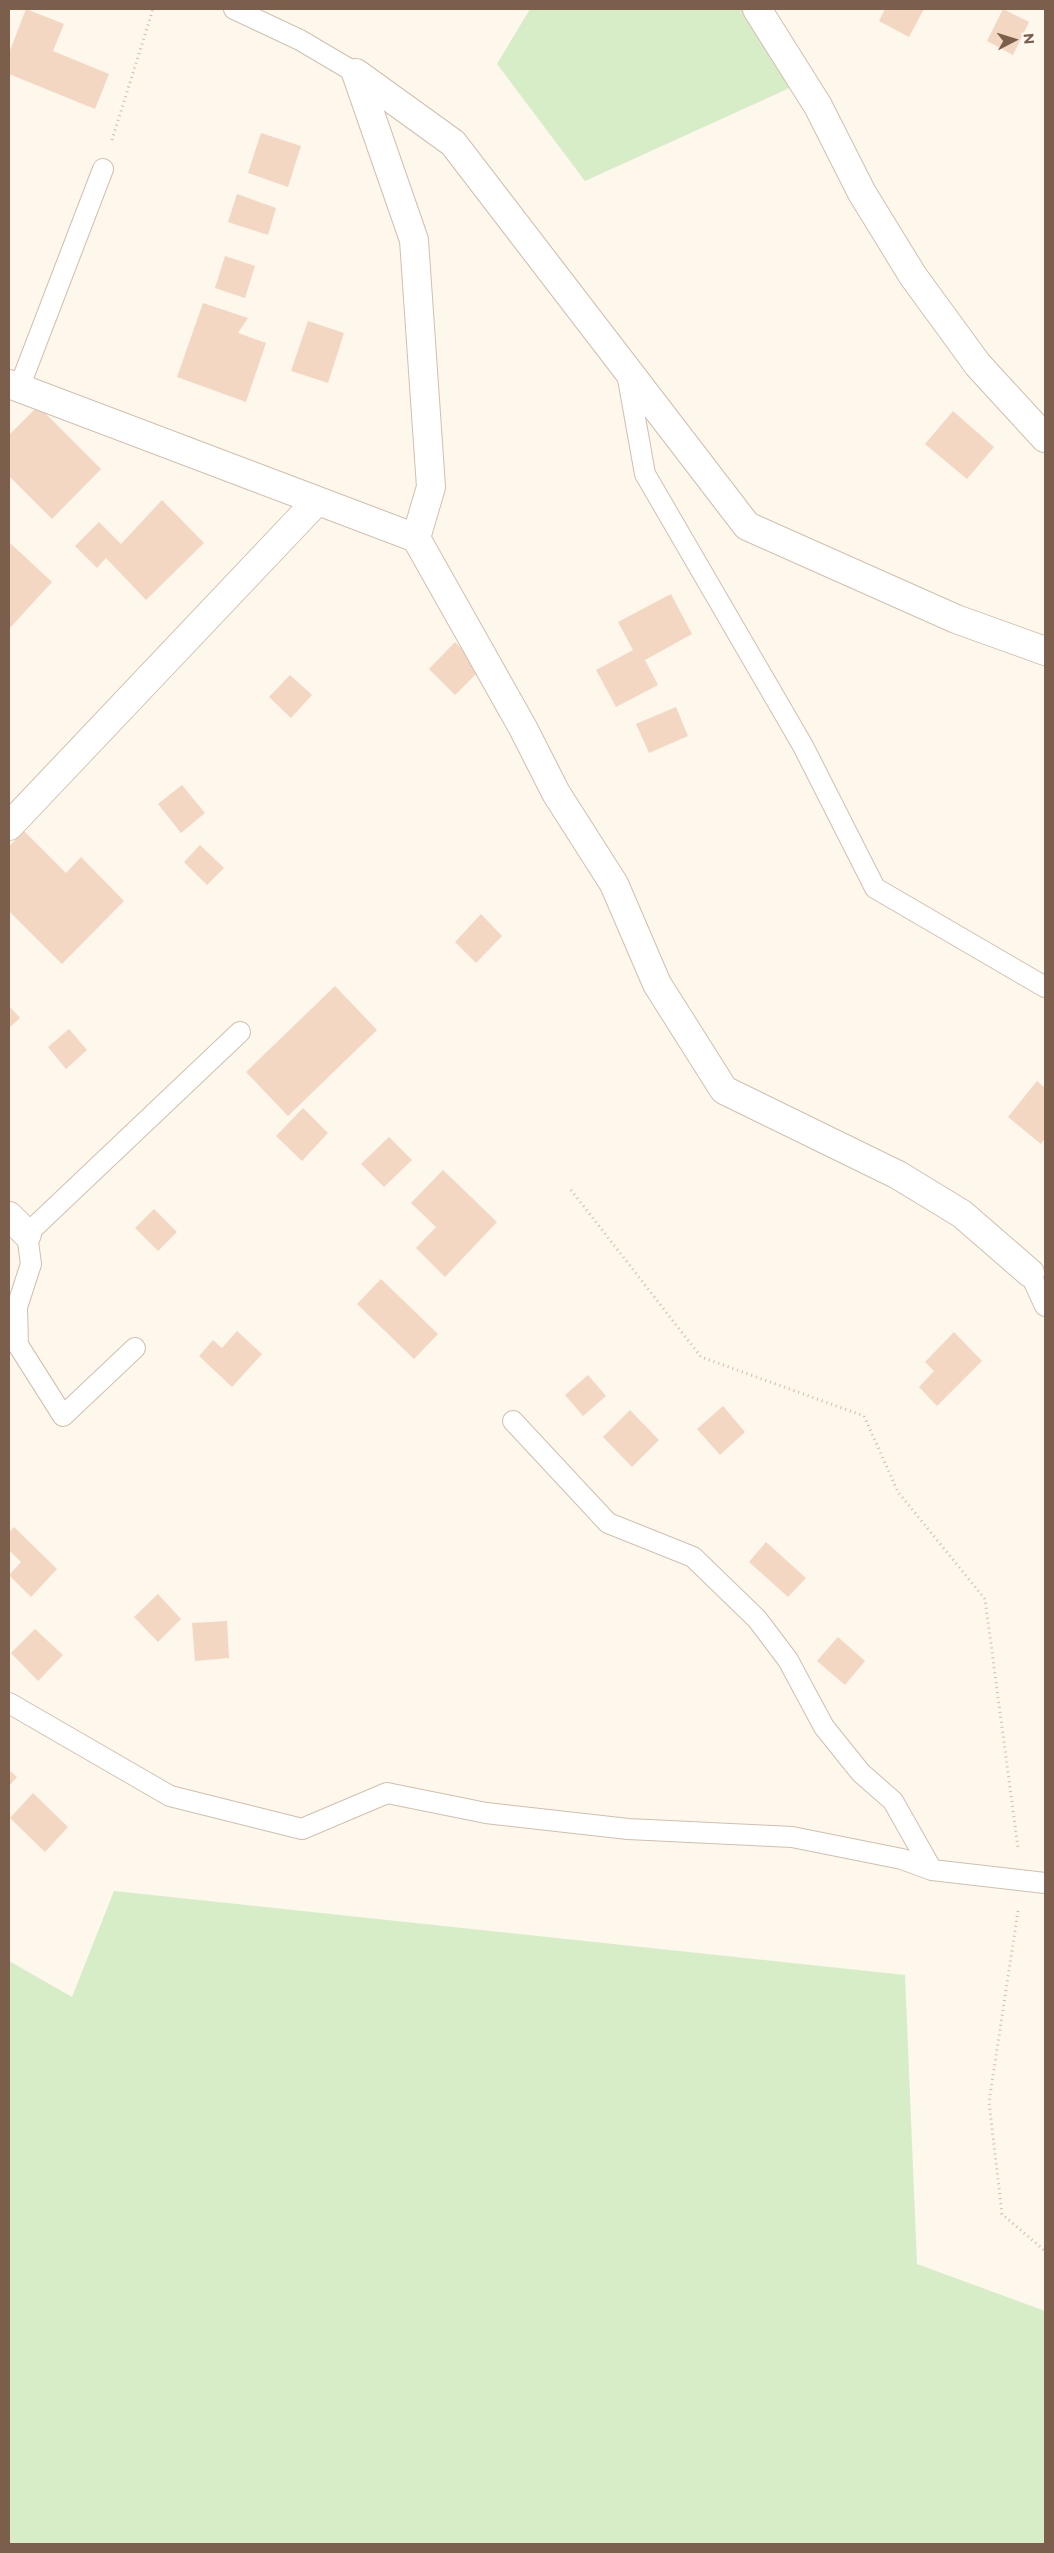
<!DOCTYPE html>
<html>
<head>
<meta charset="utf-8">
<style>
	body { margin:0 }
	#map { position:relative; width:1054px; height:2553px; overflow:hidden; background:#fdf7ec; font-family:Montserrat,sans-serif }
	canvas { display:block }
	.frame { position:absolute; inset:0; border:10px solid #7b5e4c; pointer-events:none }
	.north { position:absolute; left:989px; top:15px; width:50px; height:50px; -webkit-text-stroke:4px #fffbf3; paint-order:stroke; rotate:85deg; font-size:14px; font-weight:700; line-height:20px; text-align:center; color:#7b5e4c }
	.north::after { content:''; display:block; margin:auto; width:18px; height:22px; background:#7b5e4c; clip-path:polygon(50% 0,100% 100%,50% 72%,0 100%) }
</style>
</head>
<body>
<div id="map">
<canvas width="1054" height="2553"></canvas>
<div class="frame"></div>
<div class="north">N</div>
</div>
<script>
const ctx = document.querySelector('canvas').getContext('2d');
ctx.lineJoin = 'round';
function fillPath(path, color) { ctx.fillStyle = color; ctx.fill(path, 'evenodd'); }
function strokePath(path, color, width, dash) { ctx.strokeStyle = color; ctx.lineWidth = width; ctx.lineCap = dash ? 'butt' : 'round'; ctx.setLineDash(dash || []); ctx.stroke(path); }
fillPath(new Path2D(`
	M530,9H760L805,81L585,181L497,64Z
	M114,1891L905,1975L917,2264L1045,2311V2544H9V1961L72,1997Z`), '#d6edc8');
fillPath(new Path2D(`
	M26,9L64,24L53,51L109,74L95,109L9,74V53Z
	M885,9H924L909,37L879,21Z
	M1003,9L1029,22L1013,55L987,41Z
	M261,133L301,146L288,187L248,173Z
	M237,194L276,208L268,235L228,222Z
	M225,256L255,266L245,298L215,288Z
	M203,303L248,318L238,333L266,343L246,402L177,377Z
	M308,321L344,333L328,383L291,371Z
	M38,406L101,469L52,519L9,476V435Z
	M953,411L994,447L967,479L925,444Z
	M162,500L204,543L146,600L106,558L97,568L75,546L99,522L121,544Z
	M9,542L52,582L9,629Z
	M671,594L692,634L645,660L658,685L616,707L596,670L633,650L618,622Z
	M455,642L481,669L455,695L429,669Z
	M290,675L312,695L291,718L269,697Z
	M676,707L688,736L649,753L636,724Z
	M182,785L205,813L181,833L158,804Z
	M24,831L66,873L81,857L124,901L62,964L9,911V846Z
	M200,845L224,868L207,885L184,862Z
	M481,914L502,936L476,963L455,942Z
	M335,986L377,1030L288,1116L246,1072Z
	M9,1006L20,1018L9,1028Z
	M69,1029L87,1050L66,1069L48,1047Z
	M1037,1081L1045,1088V1138L1041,1144L1008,1117Z
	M303,1108L328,1133L302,1161L276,1136Z
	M389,1137L412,1160L384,1187L361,1164Z
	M443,1170L497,1222L445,1277L416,1248L436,1227L411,1203Z
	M154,1209L177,1232L158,1251L135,1228Z
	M381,1279L438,1334L414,1359L357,1304Z
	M237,1331L262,1354L232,1387L199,1356L213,1340L222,1348Z
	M954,1332L982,1361L937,1406L919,1387L934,1371L925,1362Z
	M588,1375L606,1396L583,1416L565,1395Z
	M723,1406L745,1432L720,1455L697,1429Z
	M630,1410L659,1440L632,1467L603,1437Z
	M14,1527L57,1569L31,1597L9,1575L21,1562L9,1550V1532Z
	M766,1542L806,1578L788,1597L749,1562Z
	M158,1594L181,1619L158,1642L134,1617Z
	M227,1621L229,1658L195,1661L192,1623Z
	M35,1629L63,1655L38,1681L11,1653Z
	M838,1637L865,1661L845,1685L817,1661Z
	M9,1770L17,1777L9,1786Z
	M33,1793L68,1827L45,1852L10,1818Z`), '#f4d7c2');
const service = new Path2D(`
	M234,9L300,40L356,73
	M627,373L645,474L803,746L875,888L1045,987
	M19,388L103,169
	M1030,1273L1045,1306
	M135,1348L63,1416L18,1345L17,1307L31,1264L27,1234L240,1032
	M513,1421L608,1523L693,1557L757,1619L788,1660L824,1727L861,1773L893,1801L932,1870
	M9,1703L170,1796L302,1829L387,1793L486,1813L628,1829L792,1837L902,1859L932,1870L1045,1883`);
const minor = new Path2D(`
	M757,9L818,106L862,193L913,276L978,365L1045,438
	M356,73L453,143L747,526L956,619L1045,651
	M356,73L414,240L431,487L416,538
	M9,384L416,538L523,728L556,793L614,884L657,984L724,1090L898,1175L962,1214L1030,1273
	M9,826L317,501
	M9,1216L27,1234`);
strokePath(service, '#d2bfaf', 22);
strokePath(minor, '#d2bfaf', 30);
strokePath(new Path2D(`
	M112,140L153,9
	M571,1190L701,1357L864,1416L898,1492L985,1599L1018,1848
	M1018,1911L989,2102L1002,2214L1045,2251`), '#dabaa4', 3, [1, 4]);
strokePath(service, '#fff', 20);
strokePath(minor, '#fff', 28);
</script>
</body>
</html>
